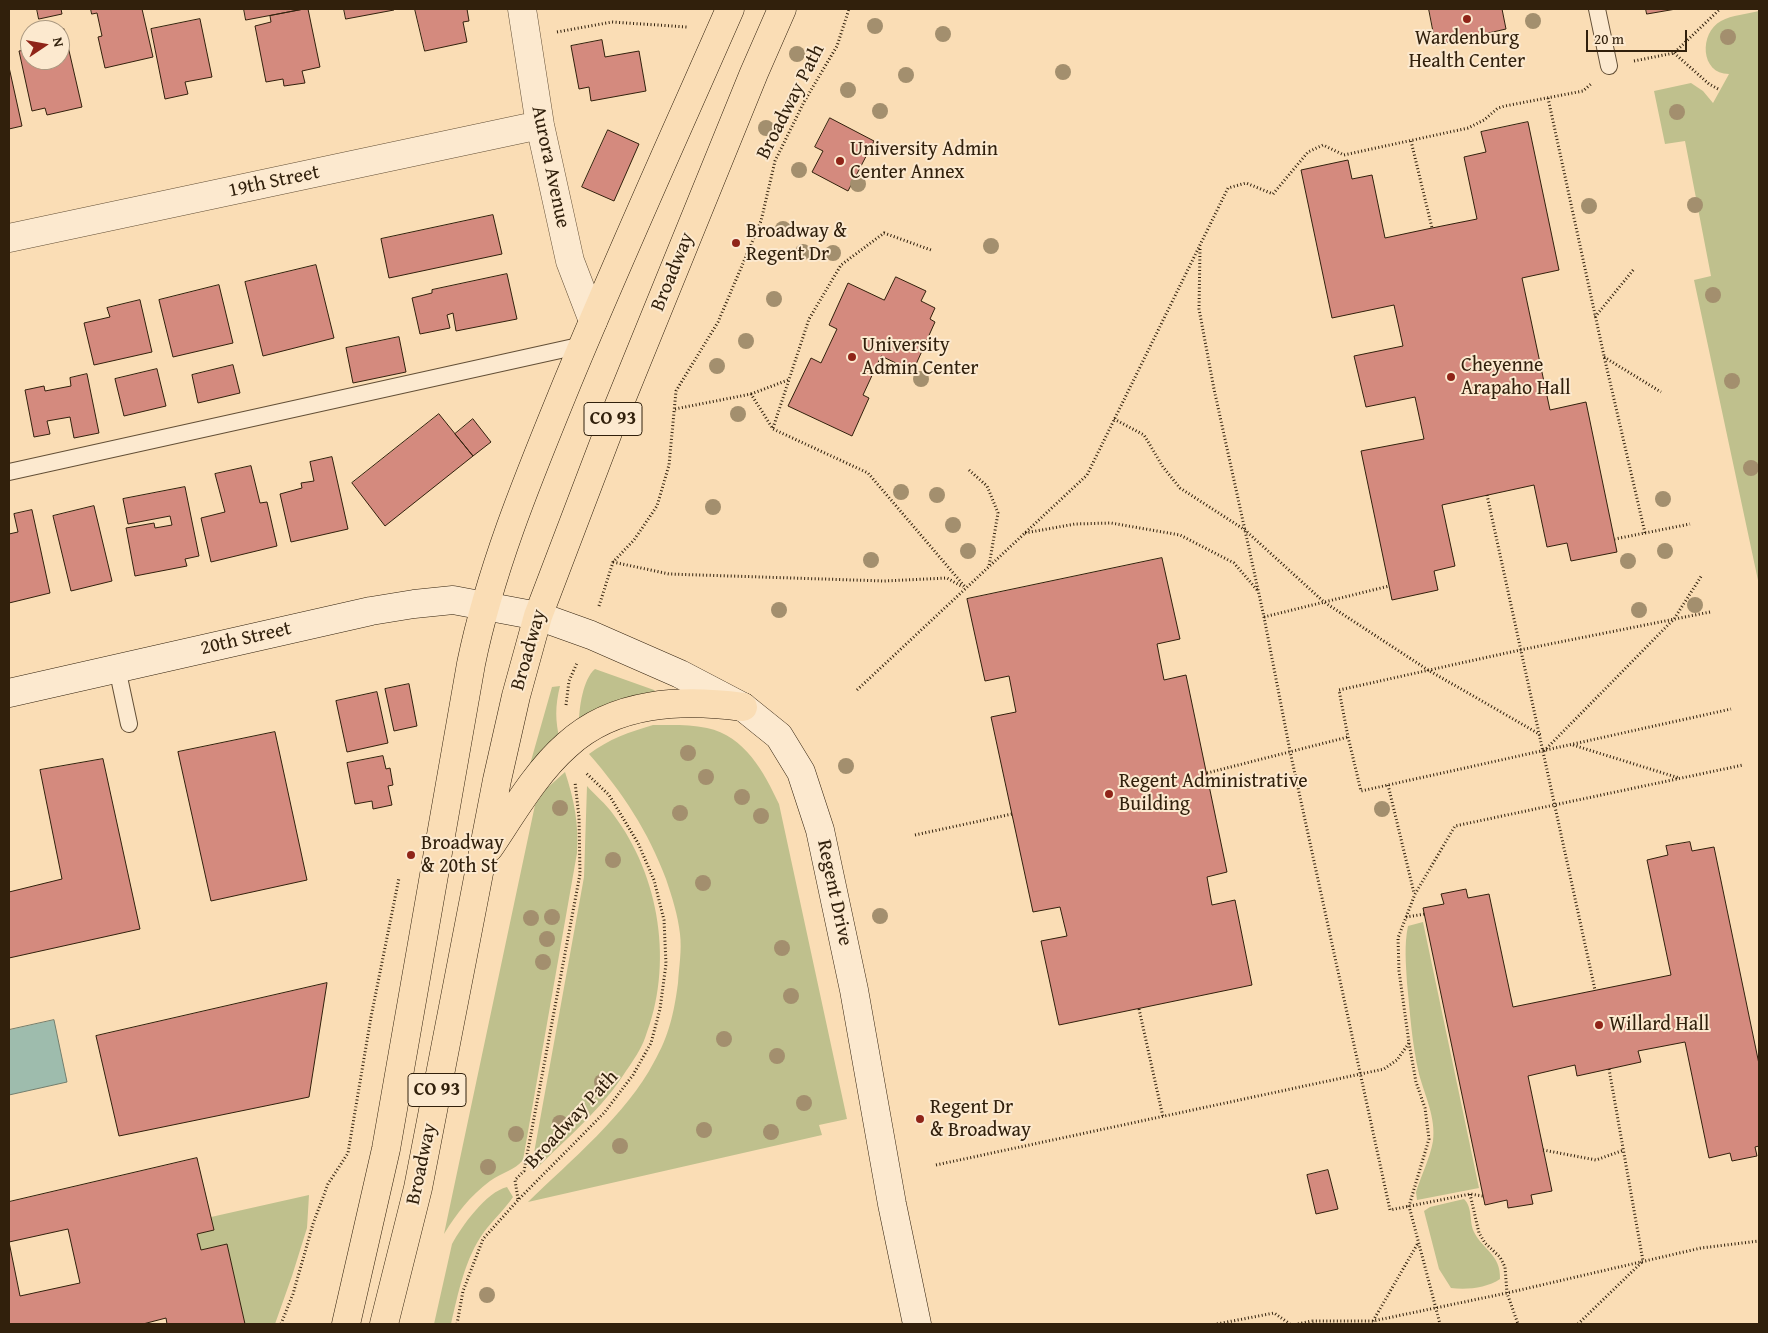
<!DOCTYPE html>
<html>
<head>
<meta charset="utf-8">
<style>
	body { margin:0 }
	#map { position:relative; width:1768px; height:1333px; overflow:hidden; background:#faddb5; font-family:"Gentium Book Plus",serif }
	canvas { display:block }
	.frame { position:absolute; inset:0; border:10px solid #31200c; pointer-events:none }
	.north { position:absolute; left:20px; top:20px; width:50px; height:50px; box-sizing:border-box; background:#fce9cf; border:1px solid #ab9981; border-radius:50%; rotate:78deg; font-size:14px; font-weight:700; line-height:20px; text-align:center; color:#31200c }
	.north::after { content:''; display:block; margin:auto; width:18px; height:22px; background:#8f2418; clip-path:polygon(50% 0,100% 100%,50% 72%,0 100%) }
	.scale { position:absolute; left:1586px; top:30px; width:101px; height:22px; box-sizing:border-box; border:2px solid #31200c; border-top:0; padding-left:6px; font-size:15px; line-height:18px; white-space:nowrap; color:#31200c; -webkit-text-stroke:4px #fce9cf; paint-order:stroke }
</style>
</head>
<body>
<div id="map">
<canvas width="1768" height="1333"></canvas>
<div class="frame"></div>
<div class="north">N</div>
<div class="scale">20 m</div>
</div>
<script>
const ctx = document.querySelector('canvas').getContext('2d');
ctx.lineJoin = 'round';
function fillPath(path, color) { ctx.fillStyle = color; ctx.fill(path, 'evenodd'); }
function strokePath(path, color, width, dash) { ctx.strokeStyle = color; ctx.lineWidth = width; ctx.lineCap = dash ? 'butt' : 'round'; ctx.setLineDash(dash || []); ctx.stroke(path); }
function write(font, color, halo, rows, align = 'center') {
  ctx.font = font + ' "Gentium Book Plus",serif'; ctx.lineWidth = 4; ctx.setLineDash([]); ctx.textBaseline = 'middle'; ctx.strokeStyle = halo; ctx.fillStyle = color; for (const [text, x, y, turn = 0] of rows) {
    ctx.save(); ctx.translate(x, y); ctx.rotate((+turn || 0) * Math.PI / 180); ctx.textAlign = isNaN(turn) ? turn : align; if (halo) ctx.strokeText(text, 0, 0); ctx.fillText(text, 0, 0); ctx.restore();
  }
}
fillPath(new Path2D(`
	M1759,11V585L1694,280L1711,276L1685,141L1665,144L1654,91L1691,83L1703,91L1713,103L1729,74C1700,74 1699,33 1721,21C1732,15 1747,14 1759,11Z
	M595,669L654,690L656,692L579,723C579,708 583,679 595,669Z
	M560,686C555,706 555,721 560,741L525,782L552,687Z
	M653,725C670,725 689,724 707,728C745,736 764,772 779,804L847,1119L819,1125L822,1135L528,1202C570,1161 627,1114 654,1062C669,1036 674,1013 678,983C679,967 682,950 680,934C678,915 672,897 666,879C648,831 623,793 589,754C609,739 629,732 653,725Z
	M565,772C574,799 579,824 577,853L523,1160C515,1170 501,1173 490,1181C470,1196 457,1213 444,1234L535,805L546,789Z
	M587,786C595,795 606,804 613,814C660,876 674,965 645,1038C641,1049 633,1061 626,1071C603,1108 567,1138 536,1169L532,1164L584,877Z
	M1423,922L1479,1188L1417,1200L1416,1192C1421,1176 1430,1158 1433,1141C1436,1118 1425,1096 1419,1074C1412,1044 1410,1013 1407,983C1406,964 1404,945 1408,926Z
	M507,1187L513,1197C505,1209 493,1220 484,1232C465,1258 458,1294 451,1324H434L452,1244C462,1226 486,1192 507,1187Z
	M309,1195L307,1228L292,1276L275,1324H245L227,1244L201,1250L197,1234L214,1230L211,1217Z
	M1464,1199C1473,1208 1469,1222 1474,1232C1483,1250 1501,1255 1500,1279C1487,1288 1467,1290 1451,1288L1439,1269L1424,1211L1430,1207Z`), '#bfc08d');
const water = new Path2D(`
	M54,1020L67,1082L9,1095V1030Z`);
fillPath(water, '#9ebcad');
strokePath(water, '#727e6d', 1);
const building = new Path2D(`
	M37,9H61L62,14L39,19Z
	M91,9H142L153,57L105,68L98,37L102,36L97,13L92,14Z
	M244,9H304L246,20Z
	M304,9H308L320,67L302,71L305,83L284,86L283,79L266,82L255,26L271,22L270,16Z
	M344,9H394V10L346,19Z
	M415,9H467L469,21L463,22L467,42L425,51Z
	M1429,9H1502L1506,29L1436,45Z
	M1646,9H1676L1647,14Z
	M200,19L212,77L185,82L188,94L165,99L151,29Z
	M64,29L82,107L47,115L45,108L32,111L19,51L30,49V60H60V30Z
	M602,40L605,57L639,51L646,91L591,101L589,87L579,89L571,46Z
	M9,67L22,126L9,129Z
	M830,118L874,141L848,191L812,172L823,151L815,147Z
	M1528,122L1559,270L1522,278L1550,410L1586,402L1617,552L1571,561L1567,543L1547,547L1534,485L1442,505L1455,566L1434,571L1438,590L1392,600L1361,451L1424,439L1415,397L1366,407L1354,356L1403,346L1394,305L1332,318L1301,170L1348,160L1352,179L1372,175L1385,238L1432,228L1477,219L1464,157L1486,152L1481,132Z
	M608,130L639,144L614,201L582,187Z
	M493,215L502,254L389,278L381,239Z
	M316,265L334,338L263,356L245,282Z
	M507,274L517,319L456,331L453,313L447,315L450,328L420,334L412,298L432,293V290Z
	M896,277L926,291L921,301L935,308L930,319L935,322L913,371L881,356L863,395L869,398L852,436L788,406L811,358L821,363L837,329L829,325L848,283L884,300Z
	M219,285L233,343L173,357L159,300Z
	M140,300L152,352L94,365L84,323L110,317L107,308Z
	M399,337L406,372L353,383L346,348Z
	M233,365L240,393L198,403L192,375Z
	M157,369L166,406L124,416L115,379Z
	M87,374L99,433L74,438L70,417L47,421L50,434L34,437L25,390L44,386L45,391L71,386L70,378Z
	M439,414L473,456L385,526L352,483Z
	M473,419L491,442L473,456L455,434Z
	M332,457L348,529L291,542L280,494L302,488L301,483L314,481L310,462Z
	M251,466L260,503L267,502L277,546L211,562L201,518L225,512L215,474Z
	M185,487L199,556L185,559L187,566L135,576L126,528L154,523L155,528L172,525L170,516L128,524L123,499Z
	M94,506L112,581L71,591L53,516Z
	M32,510L50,593L9,603V534L18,532L14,514Z
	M1162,558L1180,639L1157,644L1164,680L1186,675L1227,872L1207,877L1212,905L1235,900L1252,985L1059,1025L1041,941L1067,936L1060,907L1033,912L991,717L1016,712L1009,676L985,681L967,599Z
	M409,684L417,726L394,731L385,689Z
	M377,692L388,743L347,752L336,701Z
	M275,732L307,880L211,901L178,752Z
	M383,756L386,769L390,768L393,785L388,786L392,805L373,809L372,801L355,804L347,763Z
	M103,759L140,929L9,958V892L62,879L40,770Z
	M1690,842L1692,851L1714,847L1759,1064V1146L1755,1147L1757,1156L1732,1161L1730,1153L1709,1158L1685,1042L1638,1051L1641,1062L1577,1076L1575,1065L1528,1076L1552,1191L1531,1195L1533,1204L1508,1208L1507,1200L1485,1205L1423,908L1444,904L1441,894L1466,889L1468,898L1489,894L1513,1007L1671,975L1647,860L1668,855L1666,846Z
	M327,983L309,1097L119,1136L96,1036Z
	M197,1158L214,1230L197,1234L201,1250L227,1244L245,1324H167L166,1318L143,1324H9V1242L20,1296L80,1283L68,1229L9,1242V1202Z
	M1328,1170L1338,1209L1316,1214L1307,1175Z`);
fillPath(building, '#d48a7e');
strokePath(building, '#31200c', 1);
const lane = new Path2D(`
	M1597,9L1609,66
	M9,472L583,345
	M117,668L129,724`);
const street = new Path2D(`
	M522,9L540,125L570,261L593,321
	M9,238L540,125`);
const secondary = new Path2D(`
	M9,693L371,611L414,604L453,600L538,616L591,635L680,674L743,707L779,736L801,772L820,830L854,990L892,1204L917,1324`);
const primary = new Path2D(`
	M489,848C512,814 536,772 567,745C615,701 682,699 743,707
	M346,1324L386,1149L471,664C490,571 527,481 563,393C616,264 674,137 730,9
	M384,1324L418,1188L497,780L516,696L538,616L610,427L754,73L782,9`);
strokePath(lane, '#634f36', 18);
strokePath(street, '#634f36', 29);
strokePath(secondary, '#31200c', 29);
strokePath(primary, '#31200c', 29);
strokePath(new Path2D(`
	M557,32L612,22L687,27
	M1674,53L1709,84L1720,90
	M1634,61L1674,53L1720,9
	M1548,98L1604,356L1645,533L1615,539
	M1411,141L1432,228
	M1200,249L1199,309L1214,389L1264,617L1290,751L1390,1210L1470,1194L1483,1196
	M1595,317L1634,269
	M1604,357L1661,392
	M751,394L788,380
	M675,409L751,394L773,429L868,473L966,588
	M1114,419L1144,435L1163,467L1180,488L1245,530L1324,602L1428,670L1541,735
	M773,428L809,319L841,265L884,233L931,250
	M969,470L987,486L998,513L989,566
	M1487,495L1595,990
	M1025,533L1075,524L1111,523L1180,535L1234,563L1258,591
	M1645,533L1690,524
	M613,562L669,574L884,581L947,578L963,587
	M599,606L613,562L634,540L657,506L669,465L676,391L718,322L761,221L775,161L804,102L837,46L849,9
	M1710,612L1520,650L1339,690L1348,737L1361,791L1731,709
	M1264,617L1389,586
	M857,690L1087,475L1228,188L1246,183L1273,194L1308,152L1323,145L1344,155L1468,128L1484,120L1498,108L1505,106L1583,91L1591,84
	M566,705L569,681L577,663
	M1573,745L1679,778
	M1544,751L1674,619L1702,575
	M1207,773L1348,737
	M1388,785L1414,893
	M915,835L1012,814
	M1406,917L1425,914
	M1139,1009L1163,1117
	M1409,1043L1416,1082L1425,1108L1429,1139L1409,1206L1440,1324
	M1609,1069L1643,1261
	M1543,1150L1596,1160L1624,1150
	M936,1165L1384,1069L1397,1060L1409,1043L1399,971L1398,938L1415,894L1455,826L1743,765
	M1470,1194L1479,1233L1485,1243L1500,1257L1505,1267L1507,1293L1518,1324
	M518,1199L515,1180L524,1171L580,874L579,817L575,782
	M1373,1321L1418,1243
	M281,1324L293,1294L313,1224L328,1184L348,1153L371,1017L399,878
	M457,1324L463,1291L483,1239L519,1199L604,1113L633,1075L651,1043L660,1009L666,964L664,920L654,880L638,843L609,795L585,772
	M1217,1324L1274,1313L1290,1324
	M1298,1324L1312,1321
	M1313,1324L1312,1321H1373L1507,1293L1701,1248L1759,1241
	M1578,1324L1642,1262`), '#31200c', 3, [1, 2.5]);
strokePath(lane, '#fce9cf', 16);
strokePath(street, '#fce9cf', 28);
strokePath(secondary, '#fce9cf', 28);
strokePath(primary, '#faddb5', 28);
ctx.fillStyle = '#a38f6e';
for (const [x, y] of [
	[1533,21],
	[875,26],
	[943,34],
	[1728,37],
	[797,54],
	[1063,72],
	[906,75],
	[848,90],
	[880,111],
	[1677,112],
	[766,128],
	[799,170],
	[858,184],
	[1695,205],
	[1589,206],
	[783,229],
	[991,246],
	[803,252],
	[833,253],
	[1713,295],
	[774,299],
	[746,341],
	[717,366],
	[921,379],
	[1732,381],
	[738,414],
	[1751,468],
	[901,492],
	[937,495],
	[1663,499],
	[713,507],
	[953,525],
	[968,551],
	[1665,551],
	[871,560],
	[1628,561],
	[1695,605],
	[779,610],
	[1639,610],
	[688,753],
	[846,766],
	[706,777],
	[742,797],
	[560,808],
	[1382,809],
	[680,813],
	[761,816],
	[613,860],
	[703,883],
	[880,916],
	[552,917],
	[531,918],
	[547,939],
	[782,948],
	[543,962],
	[791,996],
	[724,1039],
	[777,1056],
	[602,1082],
	[804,1103],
	[560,1123],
	[704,1130],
	[771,1132],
	[516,1134],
	[620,1146],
	[488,1167],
	[487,1295]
]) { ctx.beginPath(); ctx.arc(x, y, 8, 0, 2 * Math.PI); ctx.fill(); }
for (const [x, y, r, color] of [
	[1467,19,5,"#8f2418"],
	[840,161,5,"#8f2418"],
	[736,243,5,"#8f2418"],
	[852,357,5,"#8f2418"],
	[1451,377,5,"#8f2418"],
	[1109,794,5,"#8f2418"],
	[411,855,5,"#8f2418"],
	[1599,1025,5,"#8f2418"],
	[920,1119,5,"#8f2418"]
]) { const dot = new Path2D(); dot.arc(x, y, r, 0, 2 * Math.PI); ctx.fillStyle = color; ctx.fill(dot); strokePath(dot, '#fce9cf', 2); }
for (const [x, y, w] of [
	[613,419,58],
	[437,1090,58]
]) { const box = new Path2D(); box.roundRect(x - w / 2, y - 16.5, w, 33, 4); ctx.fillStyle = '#fce9cf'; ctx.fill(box); strokePath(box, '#31200c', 1); }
write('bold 19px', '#31200c', null, [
	["CO 93",613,419],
	["CO 93",437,1090]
]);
write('20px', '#31200c', '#fce9cf', [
	["Wardenburg",1467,39,"center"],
	["Health Center",1467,62,"center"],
	["University Admin",850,150],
	["Center Annex",850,173],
	["Broadway &",746,232],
	["Regent Dr",746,255],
	["University",862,346],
	["Admin Center",862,369],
	["Cheyenne",1461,366],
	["Arapaho Hall",1461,389],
	["Regent Administrative",1119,782],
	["Building",1119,805],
	["Broadway",421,844],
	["& 20th St",421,867],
	["Willard Hall",1609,1025],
	["Regent Dr",930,1108],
	["& Broadway",930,1131]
], 'left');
write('20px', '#31200c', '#fce9cf', [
	["Broadway Path",791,102,-63],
	["Aurora Avenue",550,167,78],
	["19th Street",274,182,-12],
	["Broadway",673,272,-68],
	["20th Street",246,639,-13],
	["Broadway",529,650,-74],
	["Regent Drive",834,893,78],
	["Broadway Path",572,1120,-47],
	["Broadway",422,1164,-78]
]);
</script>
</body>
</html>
